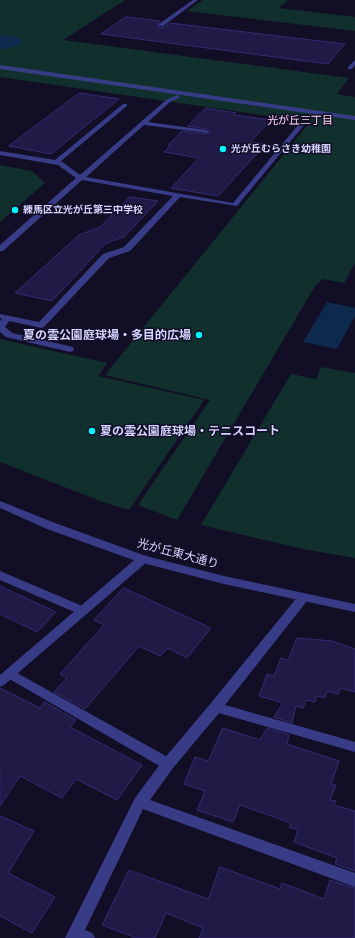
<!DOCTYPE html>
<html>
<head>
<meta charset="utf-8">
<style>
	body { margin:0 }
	canvas { display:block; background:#110e26 }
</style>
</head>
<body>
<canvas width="355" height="938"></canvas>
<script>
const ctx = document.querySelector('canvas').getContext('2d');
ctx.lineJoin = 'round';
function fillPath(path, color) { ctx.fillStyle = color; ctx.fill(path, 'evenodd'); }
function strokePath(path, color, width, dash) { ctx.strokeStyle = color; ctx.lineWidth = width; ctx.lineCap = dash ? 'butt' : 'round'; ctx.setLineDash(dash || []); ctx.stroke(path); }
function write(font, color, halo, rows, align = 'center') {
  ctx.font = font + ' "Work Sans","Noto Sans JP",sans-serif'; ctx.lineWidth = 3; ctx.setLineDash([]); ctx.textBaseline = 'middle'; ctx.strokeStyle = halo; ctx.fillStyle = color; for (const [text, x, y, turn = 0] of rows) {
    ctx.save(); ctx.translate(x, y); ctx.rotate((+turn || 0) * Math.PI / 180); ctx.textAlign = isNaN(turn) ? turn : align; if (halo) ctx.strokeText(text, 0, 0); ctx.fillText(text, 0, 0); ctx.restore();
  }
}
fillPath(new Path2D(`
	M0,0H125L63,40L349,78L337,94L355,97V263L344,283L323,279L315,286L177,520L138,505L210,400L105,375L310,122L0,77Z
	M203,0H288L279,8L355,17V31L187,11Z
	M0,165L32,171L45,183L0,222Z
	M0,339L107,363L98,376L204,400L129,510L103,502L0,462Z
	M321,367L355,373V558L303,549L201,525L291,374L316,379Z`), '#11302d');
fillPath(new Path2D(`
	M4,35L17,37L23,40C19,48 8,48 0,49V36Z
	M327,302L355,308V316L337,349L303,342Z`), '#0d294b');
const building = new Path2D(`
	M126,17L160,21L158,24L159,28L164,27L170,23L345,44L328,64L101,34Z
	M80,93L119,99L51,154L9,146Z
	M206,108L236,113L234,115L271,120L250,142L266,144L218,196L171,188L199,158L164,152L171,145H168L182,131L208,134L210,133V131L206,129L188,126Z
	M130,197L158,201L124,237L106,243L52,301L15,293L79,235L100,227Z
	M0,586L56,612L37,632L0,614Z
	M124,588L211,628L187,658L168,648L160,656L139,646L85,709L54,692L67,678L60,674L104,625L94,620Z
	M297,638L332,641L355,649V692L340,688L338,694L327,691L325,698L317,696L315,702L306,700L303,708L296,706L292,723L274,717L283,703L259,696L267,674L274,676L281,658L288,660Z
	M0,688L40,708L45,702L76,720L70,727L142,765L117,800L76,779L62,798L20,776L0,806Z
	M223,728L260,740L267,728L289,735L287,744L339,761L331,784L336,785L330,800L336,801L334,805L355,811V871L335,864L337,858L294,842L298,830L289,827L291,823L240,805L233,822L197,810L205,791L184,784L195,757L208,761Z
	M0,816L34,831L8,873L55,897L32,933L0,916Z
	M220,867L280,889L282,883L324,899L330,880L355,888V938H199L203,928L166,913L155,938H136L102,925L129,870L208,899Z`);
fillPath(building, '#201a47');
strokePath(building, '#352b74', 1);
fillPath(new Path2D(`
	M193,0H198L163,26H159V24Z
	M355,60V65L352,69H348V67Z
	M177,95L179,96V98L170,102L148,122L206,130L209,132L208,133L144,125L86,177L233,203L299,124L304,125L237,206L180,197L130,251L109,258L44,327L41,328L9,321L5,327L12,333L73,347L74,349L73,351L70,352L6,337L0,332V321L2,319L0,318V314L39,322L103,254L124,247L173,196L82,180L3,251H0V245L76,178L58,165L0,155V151L55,160L123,104H127V106L61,161L80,175L166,100Z
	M0,571L87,608L89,611L87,614L83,615L79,614L0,580Z
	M10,669L173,760L175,764L173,768L168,770L163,768L6,677L4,674L6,671Z`), '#383b86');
fillPath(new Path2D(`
	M0,65L355,116V120L0,69Z`), '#383b86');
fillPath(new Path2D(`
	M143,555L147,556L149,559L147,562L4,685L0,687V675L139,556Z
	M303,594L307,595L309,598L307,601L225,705L355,742V752L219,713L173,768L150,800L355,873V887L143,809L85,930L92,933L95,938H65L135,798L163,760L211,703L299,595Z`), '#383b86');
fillPath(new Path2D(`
	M0,501L55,523L146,556L224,576L355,604V612L224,584L139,562L47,529L0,508Z`), '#383b86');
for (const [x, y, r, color] of [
	[223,149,4,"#00f7fe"],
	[15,210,4,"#00f7fe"],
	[199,335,4,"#00f7fe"],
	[92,431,4,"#00f7fe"]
]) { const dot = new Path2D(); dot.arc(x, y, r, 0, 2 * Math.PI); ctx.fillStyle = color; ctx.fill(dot); strokePath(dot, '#110e26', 1.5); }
write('bold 10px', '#d5d3ff', '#110e26', [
	["光が丘むらさき幼稚園",231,149],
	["練馬区立光が丘第三中学校",23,210]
], 'left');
write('11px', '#ffd5f3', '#110e26', [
	["光が丘三丁目",300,121]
]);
write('bold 12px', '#d5d3ff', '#110e26', [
	["夏の雲公園庭球場・多目的広場",191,335],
	["夏の雲公園庭球場・テニスコート",100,431,"left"]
], 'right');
write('12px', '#d5d3ff', '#110e26', [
	["光が丘東大通り",178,554,15]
]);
</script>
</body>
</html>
